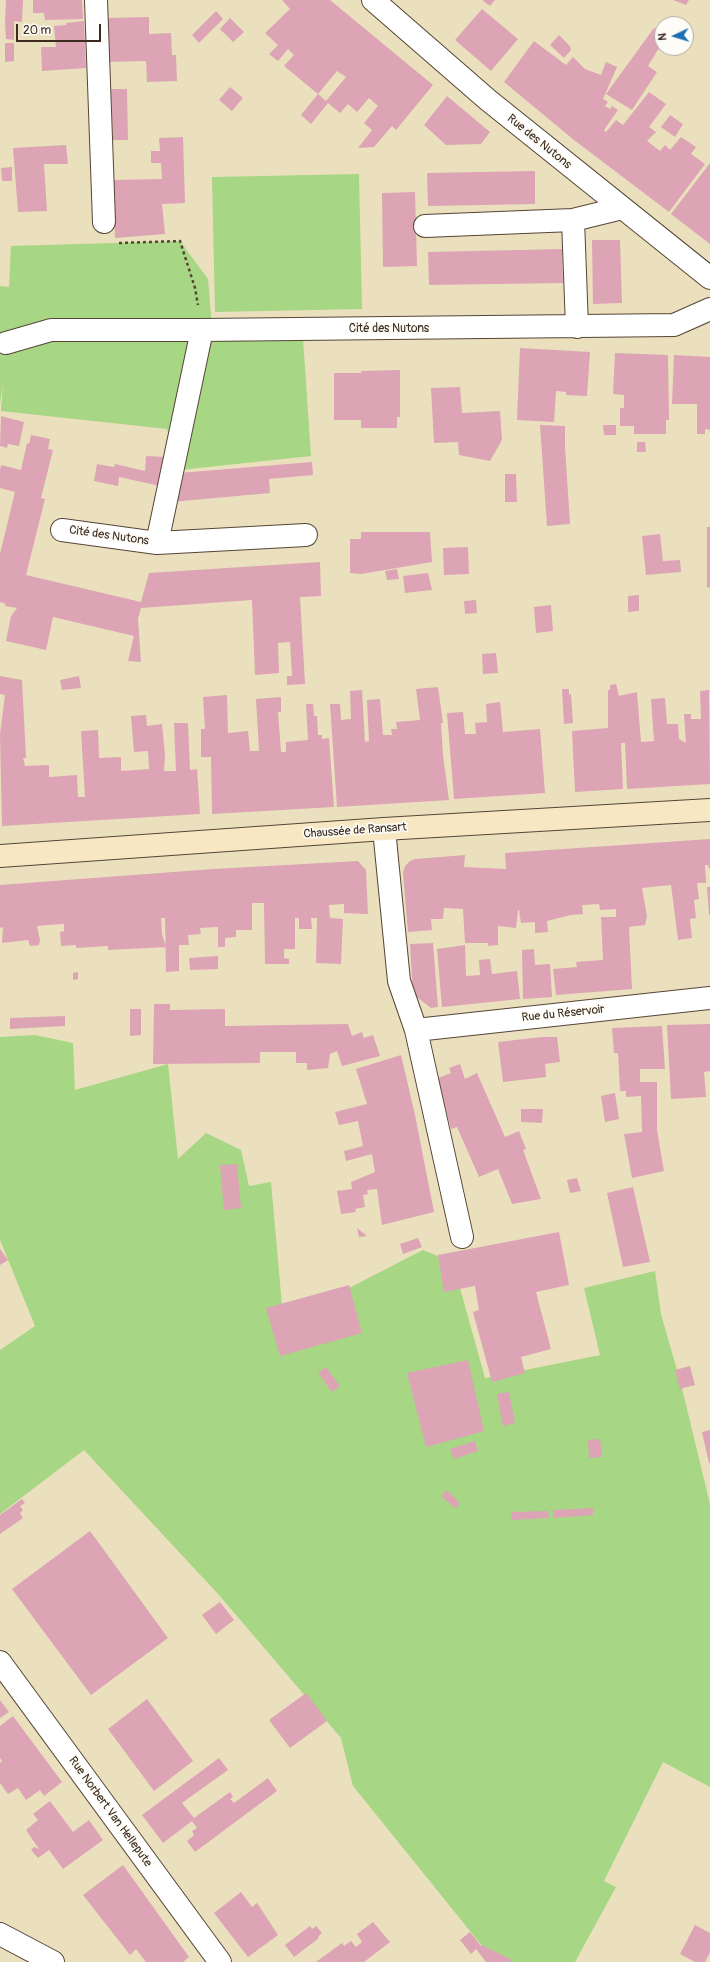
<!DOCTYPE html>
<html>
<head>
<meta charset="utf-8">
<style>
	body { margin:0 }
	#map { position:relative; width:710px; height:1962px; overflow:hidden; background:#ebe0bd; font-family:Pangolin,sans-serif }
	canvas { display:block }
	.north { position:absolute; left:654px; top:16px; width:40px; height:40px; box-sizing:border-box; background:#fdfcf7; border:1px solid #afa8a0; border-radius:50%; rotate:266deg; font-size:11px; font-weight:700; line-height:16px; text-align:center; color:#3b2a1e }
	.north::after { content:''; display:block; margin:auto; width:14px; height:18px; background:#1f6fb2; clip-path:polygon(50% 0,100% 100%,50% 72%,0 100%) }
	.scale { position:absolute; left:16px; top:24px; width:85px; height:18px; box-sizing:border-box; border:2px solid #3b2a1e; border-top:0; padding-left:5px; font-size:12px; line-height:14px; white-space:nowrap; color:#3b2a1e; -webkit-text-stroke:3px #fdfcf7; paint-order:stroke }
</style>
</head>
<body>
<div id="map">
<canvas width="710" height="1962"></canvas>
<div class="north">N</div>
<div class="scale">20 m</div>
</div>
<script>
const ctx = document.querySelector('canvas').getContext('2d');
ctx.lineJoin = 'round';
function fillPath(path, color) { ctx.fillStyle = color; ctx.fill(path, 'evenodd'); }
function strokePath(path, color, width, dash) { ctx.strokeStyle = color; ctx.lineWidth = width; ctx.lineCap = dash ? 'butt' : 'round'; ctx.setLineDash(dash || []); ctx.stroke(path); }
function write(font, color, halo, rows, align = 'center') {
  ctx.font = font + ' Pangolin,sans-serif'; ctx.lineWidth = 3.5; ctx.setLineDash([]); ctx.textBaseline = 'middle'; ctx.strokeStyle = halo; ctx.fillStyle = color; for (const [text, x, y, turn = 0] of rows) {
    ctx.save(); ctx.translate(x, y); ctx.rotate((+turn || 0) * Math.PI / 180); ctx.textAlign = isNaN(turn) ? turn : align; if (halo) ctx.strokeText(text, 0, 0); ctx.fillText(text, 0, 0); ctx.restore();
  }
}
fillPath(new Path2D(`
	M359,174L362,309L215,312L212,177Z
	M180,241L208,279L212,326L303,338L311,456L180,470L167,429L1,411L3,384L0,404V286L9,287L11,246Z
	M35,1035L73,1043L75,1090L168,1064L178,1159L206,1133L241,1150L249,1186L271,1182L282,1306L347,1289L423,1250L438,1256L460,1288L485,1378L600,1355L584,1288L655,1271L661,1314L681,1384L710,1504V1787L663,1762L604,1881L616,1887L575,1962H495L353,1786L341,1738L219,1595L84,1450L0,1514V1350L35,1326L0,1240V1037Z`), '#a7d684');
fillPath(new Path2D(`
	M6,0H23L22,22L14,21V40L6,39L5,22Z
	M33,0H82L83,19L45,20L44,13H33Z
	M282,0H330L433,85L396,130L392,126L374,147L358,148L372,130L364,123L378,106L369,98L357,112L348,104L340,113L328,103L311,124L301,115L318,94L326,101L346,77L337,71L318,94L284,66L294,55L288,49L278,61L269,54L278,45L265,33L290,9Z
	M482,0H495L490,6Z
	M673,0H689L686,5Z
	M482,9L518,39L491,71L455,40Z
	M216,11L223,19L199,43L192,35Z
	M149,17V34L171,33L172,55H176L177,81L147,82L146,61L108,62L106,18Z
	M230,18L244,32L233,42L220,29Z
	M84,21L86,68L42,71L41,47H56L54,26L66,25V23Z
	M654,28L662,33V43L648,66L657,72L632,110L606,94Z
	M559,35L570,46L571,50L564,58L550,45Z
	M534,41L566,65L573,57L585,69L601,75L606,62L617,67L603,99L608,102L605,106L610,109L612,106L618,110L604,130L606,132L616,120L623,125L649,92L666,104L649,127L656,132L647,141L660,151L665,145L670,150L681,137L696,147L691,154L705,164L669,212L574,140L504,82Z
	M5,43H14V61L5,62Z
	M230,87L243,98L232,111L219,100Z
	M111,89H127L128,140H113Z
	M447,96L490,132L481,144L446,145L424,125Z
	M670,115L683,124L675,137L661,127Z
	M183,137L185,203L162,204L165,234L115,238L113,180L162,179L161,163H151V151H160L159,138Z
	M66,145L68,164H44L47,211L18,212L13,148Z
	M710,163V244L671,214Z
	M12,167V181H2L1,168Z
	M535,171V204L428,206L427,173Z
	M415,192L417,266L383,267L382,193Z
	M592,240H620L622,303L593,304Z
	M562,249L563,283L429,285L428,252Z
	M520,348L590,352L587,396L566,395V392L556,391L554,422L517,420Z
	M615,353L668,355L669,420H666V434H634V426H620V408H624V395L613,394Z
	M674,355L710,357V430L705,429V434H697V404H672Z
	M400,370V417H397V428H361V420H334V373H361V371Z
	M460,387L462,413L500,411L502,440L490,461L459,455L458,442L434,443L431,388Z
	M1,416L24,422L19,446L8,444L7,448L0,446Z
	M540,425L565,426V447L570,524L547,526Z
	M603,425H616V435H604Z
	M31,435L50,439L48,449L53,450L41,498L45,499L26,575L141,602L149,573L320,562L321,596L300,597L305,684L287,685V676H292L290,642L278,643L279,673L255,675L252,600L141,608L138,619L141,662L128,661L134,636L53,617L46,650L6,641L11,616L17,608L5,606L6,604L0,602V554L15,492L0,488V471L1,465L21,470L27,443L29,444Z
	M637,442H645L646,452H637Z
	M146,456L165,457L160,486L119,477L118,486L94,481L97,464L114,467L115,464L145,471Z
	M312,462L313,475L269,479L270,493L171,502L179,473Z
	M505,474H516L517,502H505Z
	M707,527H710V587L707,588Z
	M361,532H430L432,562L361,574L350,573V539H361Z
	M660,534L663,561L680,560L681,572L646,575L642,536Z
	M468,547L469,574L444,575L443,548Z
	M397,569L399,579L387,580L385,571Z
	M428,573L432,590L405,593L403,576Z
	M639,595V611L628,612V596Z
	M476,600L477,613L465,614L464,601Z
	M551,605L553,631L536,633L534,607Z
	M496,653L498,673L483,674L482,654Z
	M0,676L22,680L26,758H23L25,766L49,765V777L77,775L78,797H85L81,731L98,730L99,758L121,757V771L149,769L148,751L134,752L131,716L146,715L147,726L162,724L165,755L164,771H176L174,723H188L190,770L197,769L200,814L2,826L0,734L5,695L0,694Z
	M79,676L81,688L62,690L60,680Z
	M616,684L619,696L637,692L641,742L654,741L651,699L665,698L667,724H678L679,739L686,743L684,714H691V719H701L700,691L709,690L710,784L627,789L625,743H621L623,789L575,792L572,731L608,728V690H610V685Z
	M438,687L443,723H441L443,755L449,800L337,807L330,704H340L341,720L351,719L350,691L362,690L365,742L369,741L367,700L380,699L383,735H392L391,729H397L396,722L420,720L416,689Z
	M562,689H569V695L571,694L573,723L564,724Z
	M227,695L228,733L248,731L250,751H259L256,699L281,697V712H278L281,752H286V742L308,740L306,704H313L314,716H317L318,735H322V739L329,738L334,807L212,814L211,757H201V729H205L203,697Z
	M500,702L503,732L540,729L545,793L454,799L447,713L463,712L465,734H476L475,723L487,722L486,704Z
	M710,839V870L708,865H705L706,883H697L699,899L694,900L696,918L690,919L692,938L678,940L671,885L642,888L647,916L645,925L629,927L632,989L556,995L553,969L577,967L576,962L603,960L601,917H616V909L600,910L599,904L582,905L583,914L571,915L547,921L548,932L535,933V922L521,923L519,910H518L516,928L498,926V945L488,946V943H465L463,909L444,908L443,919H431L432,930L408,932L403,873L405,866L410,861L415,859L465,855L464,867L506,869L505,853Z
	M358,861L366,870L368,914L344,913V904L329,905L330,918L343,919L341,964L316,963L317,918H311L312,929H299V918H295V949H284V958L289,959V964H265L264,903H252V930H236V937L225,938V947H218V927L200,928L201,934L188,935L189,945H179V971L166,972L165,918H161L162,934L166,947L108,950V946L76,948V945L61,946L60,932L64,931V924H61L37,926L40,940L39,945L30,946L28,940L2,943L3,927L0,928V885L213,869Z
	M707,887H710V915H709Z
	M433,943L438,1007L431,1008L413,994L410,944Z
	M465,945L466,976L480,975L479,960L490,959L492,974L517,971L520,999L442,1007L437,949Z
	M534,949L535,965L550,964L552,997L523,999L522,950Z
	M218,956V969L190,970L189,958Z
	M78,972V979L73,980V973Z
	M154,1004H170V1010L225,1009V1026L348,1024L352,1036L362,1032L364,1038L373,1035L380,1056L342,1066L337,1051L330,1054L328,1068L307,1070V1063H296V1052H260V1063L153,1064Z
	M130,1009H141V1035L130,1036Z
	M65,1016V1026L10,1029V1018Z
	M710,1024V1071L704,1072L706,1097L671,1099L667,1025Z
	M662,1026L665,1069H640V1082H657V1130L664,1171L632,1178L624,1134L642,1132L641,1096L626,1097V1091H620L618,1053H614L612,1028Z
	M542,1037H557L560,1062L545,1064L546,1077L503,1082L498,1042Z
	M401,1055L415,1115L434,1212L382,1225L377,1189L367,1190L368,1194L363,1195L365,1207L355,1209L356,1212L341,1214L337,1191L352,1189L351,1182L375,1172L372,1154L346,1161L344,1151L363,1146L358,1121L339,1125L335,1112L367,1104L356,1069Z
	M460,1064L465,1079L477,1073L505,1137L519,1131L526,1149L523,1150L541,1199L512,1204L498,1169L479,1177L457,1127L451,1129L438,1078L451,1073L449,1068Z
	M615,1093L619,1119L605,1122L601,1096Z
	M521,1109H543L542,1123L521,1122Z
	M237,1164L241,1208L224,1210L220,1165Z
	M577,1178L581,1191L570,1193L567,1180Z
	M633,1187L650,1262L623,1267L607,1193Z
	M357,1228L367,1236L359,1237Z
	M559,1232L569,1285L536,1292L551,1349L521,1357L525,1373L492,1382L473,1312L479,1310L475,1286L444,1292L438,1255Z
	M418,1238L422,1247L403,1254L400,1244Z
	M0,1249L8,1260L0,1265Z
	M349,1285L362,1333L280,1356L266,1308Z
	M468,1360L484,1431L426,1447L407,1373Z
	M690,1366L695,1385L680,1389L675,1370Z
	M326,1367L340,1386L332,1392L318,1373Z
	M509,1392L515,1423L503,1426L497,1394Z
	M710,1430V1463H709L702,1432Z
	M600,1439L602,1457L589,1458L588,1440Z
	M475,1441L478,1451L454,1459L450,1449Z
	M447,1490L460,1503L455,1508L441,1496Z
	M22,1499L25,1503L20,1506L23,1510L20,1513L23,1518L0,1534V1515Z
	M593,1508V1515L554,1518L553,1510Z
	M548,1511L549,1518L512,1520L511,1512Z
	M90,1531L168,1638L91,1695L12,1589Z
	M220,1602L234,1620L216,1634L202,1615Z
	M306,1693L327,1721L290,1748L269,1720Z
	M147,1699L193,1761L154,1791L108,1729Z
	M0,1700L9,1712L0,1718Z
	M13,1716L62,1782L44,1796L40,1790L26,1800L18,1788L8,1794L0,1783V1763L2,1761L0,1758V1726Z
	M219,1758L228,1770L182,1803L194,1818L230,1792L233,1797L230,1799L234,1803L268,1778L277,1791L195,1852L187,1841L194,1835L192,1831L197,1828L192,1821L163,1843L142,1815Z
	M50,1801L73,1832L89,1820L103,1840L63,1869L49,1850L38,1858L31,1850L34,1847L39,1849L26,1830L38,1820L33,1814Z
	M123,1865L189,1957L183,1962H146L136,1949L130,1955L83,1895Z
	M241,1892L252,1907L257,1903L278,1935L248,1957L214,1913Z
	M373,1922L390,1942L364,1962H316L342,1943L344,1946L351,1941L356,1947L362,1942L357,1934Z
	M695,1925L710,1933V1952L705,1962H695L680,1954Z
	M310,1926L312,1929L316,1926L322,1933L318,1937L319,1938L294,1957L285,1945Z
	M470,1932L481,1946L482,1945L512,1960L509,1962H486L476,1949L471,1954L460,1940Z`), '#dca4b5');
const street = new Path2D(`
	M96,0L104,222
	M373,0L488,100L710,278
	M425,226L573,220
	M577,327L573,220L622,208
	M6,343L51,330H202L674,325L710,309
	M62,530L157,543L306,535
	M157,543L202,330
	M384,829L399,981L416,1030L710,998
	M416,1030L462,1237
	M0,1662L220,1962
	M0,1934L53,1962`);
const secondary = new Path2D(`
	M0,856L384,829L710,810`);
strokePath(street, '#554536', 24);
strokePath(secondary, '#554536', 24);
strokePath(new Path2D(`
	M119,243L180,241L195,288L198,305`), '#554536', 2.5, [3, 3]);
strokePath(street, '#fff', 22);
strokePath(secondary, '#f7e8c3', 22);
write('12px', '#3b2a1e', '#fdfcf7', [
	["Rue des Nutons",539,142,39],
	["Cité des Nutons",389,329],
	["Cité des Nutons",109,536,8],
	["Chaussée de Ransart",355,831,-4],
	["Rue du Réservoir",563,1014,-6],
	["Rue Norbert Van Hellepute",110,1812,54]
]);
</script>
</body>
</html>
